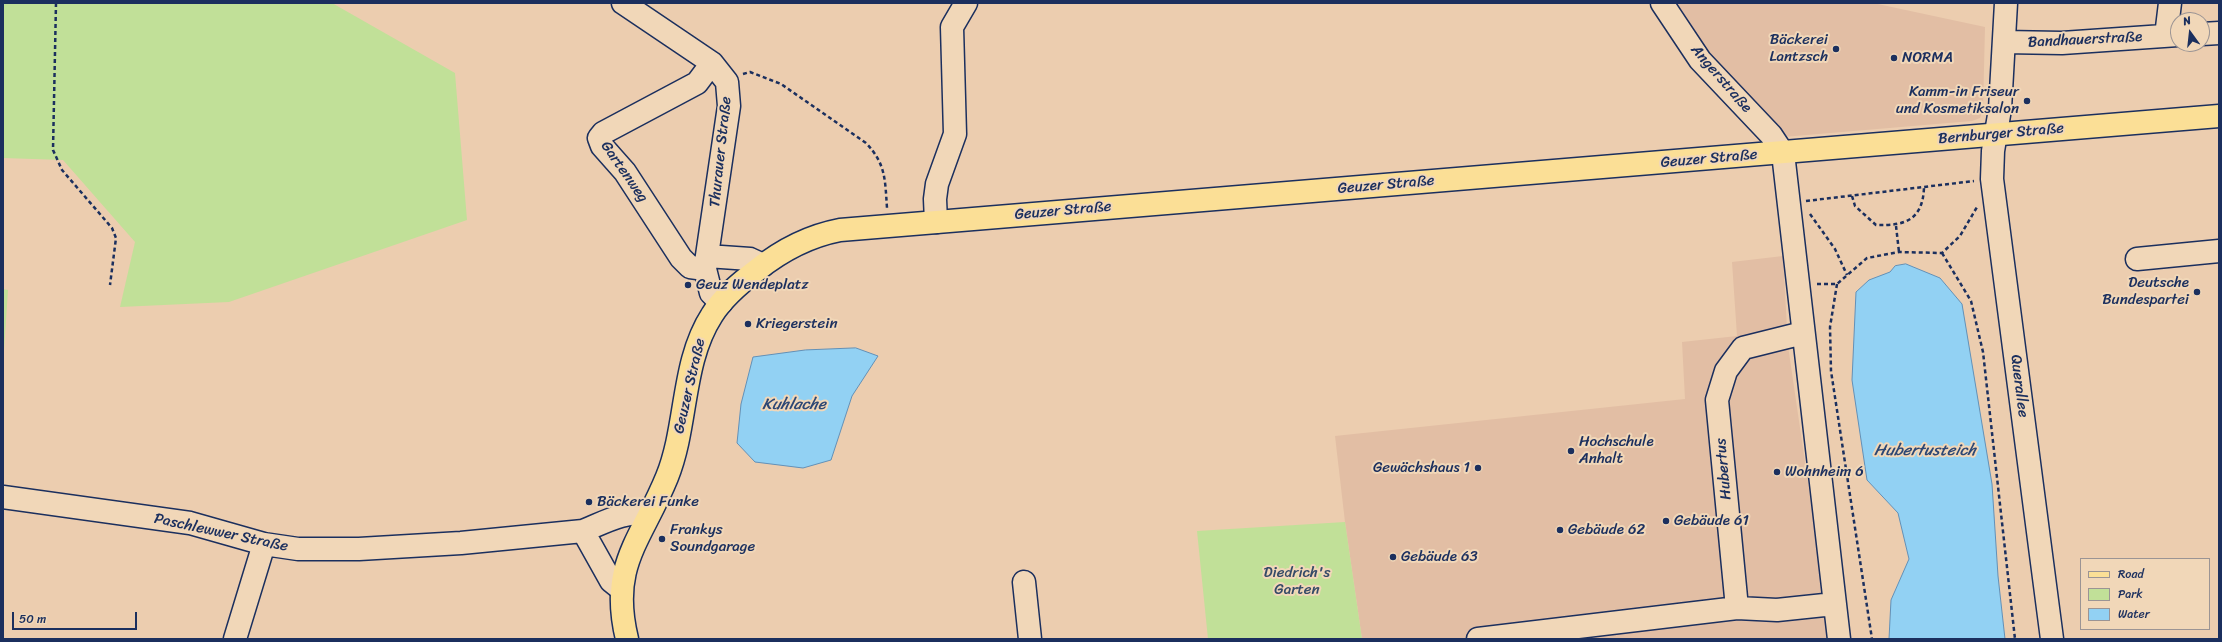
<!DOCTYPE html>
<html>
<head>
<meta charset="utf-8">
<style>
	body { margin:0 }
	#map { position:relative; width:2222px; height:642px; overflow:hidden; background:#eccdaf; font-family:Sriracha,sans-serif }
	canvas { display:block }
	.frame { position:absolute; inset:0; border:4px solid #1b2f5e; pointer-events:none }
	.legend { position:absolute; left:2080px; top:558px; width:130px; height:72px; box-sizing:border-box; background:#f1d7b8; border:1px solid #9b9494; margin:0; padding:5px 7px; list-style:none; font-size:12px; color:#1b2f5e }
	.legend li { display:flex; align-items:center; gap:8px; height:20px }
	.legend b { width:20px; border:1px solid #9b9494 }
	.north { position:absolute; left:2170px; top:12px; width:40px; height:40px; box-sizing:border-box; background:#f1d7b8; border:1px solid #9b9494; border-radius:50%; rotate:345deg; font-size:11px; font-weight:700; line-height:16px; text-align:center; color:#1b2f5e }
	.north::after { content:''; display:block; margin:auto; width:14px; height:18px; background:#1b2f5e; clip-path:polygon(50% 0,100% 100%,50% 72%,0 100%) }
	.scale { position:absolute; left:12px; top:612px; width:125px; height:18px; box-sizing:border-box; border:2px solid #1b2f5e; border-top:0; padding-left:5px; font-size:12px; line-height:14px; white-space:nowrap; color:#1b2f5e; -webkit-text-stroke:3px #f1d7b8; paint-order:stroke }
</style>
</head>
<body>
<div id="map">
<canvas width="2222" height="642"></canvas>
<div class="frame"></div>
<ul class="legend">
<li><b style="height:5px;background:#fbdf96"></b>Road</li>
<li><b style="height:11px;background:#c1e098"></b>Park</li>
<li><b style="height:11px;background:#92d1f3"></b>Water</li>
</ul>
<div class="north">N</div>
<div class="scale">50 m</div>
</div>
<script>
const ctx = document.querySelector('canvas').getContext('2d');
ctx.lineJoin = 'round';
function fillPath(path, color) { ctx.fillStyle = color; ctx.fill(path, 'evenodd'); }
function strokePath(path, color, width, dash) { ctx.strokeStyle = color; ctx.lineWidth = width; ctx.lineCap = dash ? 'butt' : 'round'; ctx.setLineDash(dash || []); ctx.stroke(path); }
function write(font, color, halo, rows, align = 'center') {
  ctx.font = font + ' Sriracha,sans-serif'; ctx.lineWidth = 4; ctx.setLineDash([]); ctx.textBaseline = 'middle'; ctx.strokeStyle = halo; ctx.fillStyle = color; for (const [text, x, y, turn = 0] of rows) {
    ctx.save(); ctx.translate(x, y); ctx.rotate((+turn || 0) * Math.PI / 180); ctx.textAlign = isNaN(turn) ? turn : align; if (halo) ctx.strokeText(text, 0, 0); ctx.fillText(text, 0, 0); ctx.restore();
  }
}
fillPath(new Path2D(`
	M1671,3H1873L1985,27L1983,110L1980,118L1972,121L1783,137L1702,54Z
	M1783,256L1788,346L1831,639H1362L1345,522L1335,436L1685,399L1682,342L1737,336L1732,262Z`), '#e2bea4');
fillPath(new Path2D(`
	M3,3H332L455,73L467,220L229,302L120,307L135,242L63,160L3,158Z
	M3,289L8,290L3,366Z
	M1345,522L1362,639H1208L1197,531Z`), '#c1e098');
const water = new Path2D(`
	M1906,264L1940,278L1962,304L1992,484L1998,576L2005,639H1889L1891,600L1909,559L1898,513L1867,480L1852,380L1856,292L1869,280L1890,272L1895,266Z
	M856,348L878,356L852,396L831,460L803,468L755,462L737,443L741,404L753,357L805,350Z`);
fillPath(water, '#92d1f3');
strokePath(water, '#6290b7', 1);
const minor = new Path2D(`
	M623,3L712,63L727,82L729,106L705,269L711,293L721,303
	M1662,3L1700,60L1771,135L1783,153L1839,639
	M2006,3L2000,109L1993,151L1992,179L2052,639
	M2202,34L2219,33
	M2166,36L2170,3
	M2004,42L2062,43L2178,35
	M936,222L935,199L937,184L955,134L952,27L966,3
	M707,256L750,259L763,265
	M2137,259L2219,251
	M705,269L690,267L681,258L625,172L602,146L599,138L603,133L697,83L712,63
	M1803,333L1743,348L1726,371L1717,400L1737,608L1777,610L1834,604
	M3,497L190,523L264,544L298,549H359L461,543L583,531L611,581L621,589
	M583,531C605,522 626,510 649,514
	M1024,582L1030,639
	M235,639L264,544
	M1478,639L1737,608`);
const major = new Path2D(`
	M627,639C609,565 641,541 667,477C688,425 681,363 712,315C723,297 740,283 757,270C782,250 809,236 840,230L2219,116`);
strokePath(minor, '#1b2f5e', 25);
strokePath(major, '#1b2f5e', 25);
strokePath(new Path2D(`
	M56,3L53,150L62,170L112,228L116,238L110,285
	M743,74L750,72L781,84L866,143C886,164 885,180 887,208
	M1852,196L1855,206L1876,225C1905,226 1923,220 1924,187
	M1806,201L1974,181
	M1810,214L1835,249L1847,275
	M1896,226L1899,252
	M1942,253L1971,301L1983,352L2015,639
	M1817,284H1837L1867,258L1899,252L1942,253L1960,236L1977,207
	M1837,284L1830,327L1831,371L1872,639`), '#1b2f5e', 2.5, [4, 3]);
strokePath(minor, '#f1d7b8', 22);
strokePath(major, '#fbdf96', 22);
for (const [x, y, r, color] of [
	[1836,49,4,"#1b2f5e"],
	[1894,58,4,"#1b2f5e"],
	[2027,101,4,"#1b2f5e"],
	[688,285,4,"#1b2f5e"],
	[2197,292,4,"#1b2f5e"],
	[748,324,4,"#1b2f5e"],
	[1571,451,4,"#1b2f5e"],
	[1478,468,4,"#1b2f5e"],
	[1777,472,4,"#1b2f5e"],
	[589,502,4,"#1b2f5e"],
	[1666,521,4,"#1b2f5e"],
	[1560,530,4,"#1b2f5e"],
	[662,539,4,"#1b2f5e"],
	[1393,557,4,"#1b2f5e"]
]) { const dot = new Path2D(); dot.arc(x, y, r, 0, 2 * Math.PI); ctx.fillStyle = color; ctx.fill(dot); strokePath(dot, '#f1d7b8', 1.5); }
write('15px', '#1b2f5e', '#f1d7b8', [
	["Bäckerei",1828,40,"right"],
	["Lantzsch",1828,57,"right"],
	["NORMA",1902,58],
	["Kamm-in Friseur",2019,92,"right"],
	["und Kosmetiksalon",2019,109,"right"],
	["Deutsche",2189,283,"right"],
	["Bundespartei",2189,300,"right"],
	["Geuz Wendeplatz",696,285],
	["Kriegerstein",756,324],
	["Hochschule",1579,442],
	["Anhalt",1579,459],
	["Gewächshaus 1",1470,468,"right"],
	["Wohnheim 6",1785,472],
	["Bäckerei Funke",597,502],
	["Gebäude 61",1674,521],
	["Frankys",670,530],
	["Soundgarage",670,547],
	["Gebäude 62",1568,530],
	["Gebäude 63",1401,557]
], 'left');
write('15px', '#1b2f5e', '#f1d7b8', [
	["Bandhauerstraße",2085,40,-3],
	["Angerstraße",1721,79,49],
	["Bernburger Straße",2001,134,-5],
	["Thurauer Straße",721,152,-84],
	["Geuzer Straße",1709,159,-5],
	["Gartenweg",624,172,55],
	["Geuzer Straße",1386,185,-5],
	["Geuzer Straße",1063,211,-5],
	["Geuzer Straße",690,386,-77],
	["Querallee",2019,386,83],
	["Hubertus",1724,469,-95],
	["Paschlewwer Straße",221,533,12]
]);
write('15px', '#344a67', '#f1d7b8', [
	["Diedrich's",1297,573],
	["Garten",1297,590]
]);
write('italic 16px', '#2d4774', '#f1d7b8', [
	["Kuhlache",794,405],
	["Hubertusteich",1925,451]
]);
</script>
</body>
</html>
